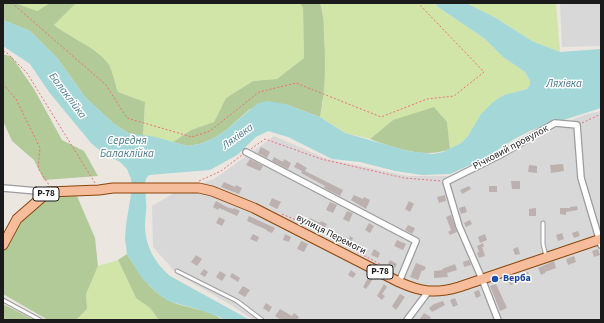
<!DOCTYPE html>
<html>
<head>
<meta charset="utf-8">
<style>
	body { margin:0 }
	#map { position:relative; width:604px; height:323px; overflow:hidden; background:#ece6e1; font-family:"Source Sans 3",sans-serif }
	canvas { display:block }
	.frame { position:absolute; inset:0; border:4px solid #1b1b1b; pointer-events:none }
</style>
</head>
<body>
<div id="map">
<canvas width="604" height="323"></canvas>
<div class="frame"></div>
</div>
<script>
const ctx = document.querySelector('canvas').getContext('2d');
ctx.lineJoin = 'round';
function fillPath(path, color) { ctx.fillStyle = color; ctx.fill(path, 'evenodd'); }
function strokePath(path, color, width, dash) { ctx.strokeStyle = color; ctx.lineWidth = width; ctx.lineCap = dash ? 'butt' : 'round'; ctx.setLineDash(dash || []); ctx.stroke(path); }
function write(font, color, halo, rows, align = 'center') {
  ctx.font = font + ' "Source Sans 3",sans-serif'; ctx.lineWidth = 3; ctx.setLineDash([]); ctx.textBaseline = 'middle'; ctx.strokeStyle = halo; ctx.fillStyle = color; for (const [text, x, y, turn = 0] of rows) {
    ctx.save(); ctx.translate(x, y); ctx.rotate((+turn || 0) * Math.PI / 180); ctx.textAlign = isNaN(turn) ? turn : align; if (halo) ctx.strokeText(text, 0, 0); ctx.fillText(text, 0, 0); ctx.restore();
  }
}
fillPath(new Path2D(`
	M560,3H601V46L562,47Z
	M601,111V320H253L231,305L177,274L153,247L152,206L174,193L214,179L274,136L327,159L408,176H451L533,135L587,114Z`), '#d9d8d8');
fillPath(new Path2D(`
	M14,3H50L37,11Z
	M73,3H300L303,7L304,58L277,79L253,81L226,98L214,122L191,130L173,142L143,136L145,102L118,92L109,66L54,25L74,4Z
	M320,3H435L438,7L485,39L503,57L525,72L530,81V85L527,89L504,95L481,114L468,136L461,143L450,149L447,122L393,120L370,139L345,133L320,117L323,102V13Z
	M466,3H556L560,52L532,41L496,18Z
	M118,260L136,298L150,308L159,320H76L87,309L86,292L98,266Z`), '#d2e5a9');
fillPath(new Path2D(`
	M3,3L18,4L37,11L50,3L75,4L54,25C70,38 98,48 109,65C113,73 115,84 118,92L145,102L143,136L128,133L113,123L85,97L58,59L30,31L3,20Z
	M300,3H320C324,15 324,27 324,40C326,66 325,91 320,117L285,104L250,109L225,131L214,138L200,144L187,146L173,142L191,130L214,122L226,98L253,81L277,79L304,58L303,8Z
	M3,54L12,57L34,89L62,140L84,151L98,176L44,180L34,160L12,141L3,121Z
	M434,107L447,122L450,149C425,159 395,148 370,139L393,120Z
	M64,191L77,196L95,238L98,266L86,294L87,309L76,320H48L3,294V251L18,224L42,203Z
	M127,254C138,272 149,290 168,300C185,309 207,308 223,320H159L150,308L136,298L118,260Z
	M3,304L34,320H3Z`), '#b1ca98');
fillPath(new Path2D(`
	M435,3H466L496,18L532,41L560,52L601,49V108L532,130L516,138L485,158L450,174L422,175L395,171L360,162L332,159L288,137L268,131L256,137L237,155L210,170L149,175C142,181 146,192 146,201C147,209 145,217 145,226C145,246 155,263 170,276L250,320H223L220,317L197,309L168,301L155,291L141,277L127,254L125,239L126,225L132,188L131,179L127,169L120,162L104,154L91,143L49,92L30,64L3,46V20L30,31L58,59L85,97L113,123L128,133L156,137L187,146L200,144L214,138L225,131L258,103L268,101L285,104L320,117L345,133L408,151L433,154L443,152L461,143L468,136L481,114L493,102L504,95L527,89L530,85V81L525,72L503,57L485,39L438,7Z`), '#a3d7d8');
fillPath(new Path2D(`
	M261,147L270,152L267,158L258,153Z
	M274,157L283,162L284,159L291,163L288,169L272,161Z
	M250,159L263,166L260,171L246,165Z
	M297,162L307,168L305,171L343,190L340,196L324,188L325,186L301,173L302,171L294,167Z
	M563,164L564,171L551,173L550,165Z
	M529,165L537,166V173L528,172Z
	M511,181H520V189H512Z
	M224,182L235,187L236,185L242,188L239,194L221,187Z
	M469,186L471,189L462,194L460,190Z
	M489,186H497V192H489Z
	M354,195L363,199L364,197L370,200L366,209L351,200Z
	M445,195L446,201L439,203L437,197Z
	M272,198L281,202L277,209L269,205Z
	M216,201L227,207L233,209L234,208L240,211L237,216L219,208L218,210L213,207Z
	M409,201L414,204L410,212L405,209Z
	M330,202L337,205L333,213L326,210Z
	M465,206L467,212L461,214L459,208Z
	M577,206L578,210L566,212V215L560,214V208H570V207Z
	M536,208V216H529V209Z
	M347,211L353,213L349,222L343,219Z
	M451,215L457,232L450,235L448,232L451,230L446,217Z
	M249,216L275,228L272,233L267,231V230L247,221Z
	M219,217L225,220L222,226L216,223Z
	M310,218L320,223L321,221L327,224L324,230L307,223Z
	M470,220L472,224L466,227L464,223Z
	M369,223L374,226L370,233L365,230Z
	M408,225L415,228L412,234L405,230Z
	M578,231L580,236L574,238L572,233Z
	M562,233L564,239L558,241L556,235Z
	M253,234L259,237L257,242L250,239Z
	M285,234L291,237L289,242L283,240Z
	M338,234L349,239L350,236L353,238L350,245L337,238Z
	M485,234L487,240L480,243L478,237Z
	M397,240L406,244L403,250L394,246Z
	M301,241L308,244L304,252L297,249Z
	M483,243L484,247H482L485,256L479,258L477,253L479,252L477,246Z
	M518,247L520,254L515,255L513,249Z
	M374,249L380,253L378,258L371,255Z
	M598,249L600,255L594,257L592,251Z
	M196,255L202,259L197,266L191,262Z
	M574,256L576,262L568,265L566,259Z
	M390,260L397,264L395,268L388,264Z
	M469,260L471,265L464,267L463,262Z
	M554,261L556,268L545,272V273L541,275L538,268Z
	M416,263L426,267L424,271L422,270L418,280L410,277Z
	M455,264L457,270L447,273L448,277L434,278V271L443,270L442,269Z
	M204,269L208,272L205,277L200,274Z
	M351,270L356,274L353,278L348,275Z
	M220,271L226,275L222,281L216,277Z
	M528,272L530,277L524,279L522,274Z
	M232,273L240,278L238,282L230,277Z
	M369,276L373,279L366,289L363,287Z
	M515,277L517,283L510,285L508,280Z
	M384,284L387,287L382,294L385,296L382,300L377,296Z
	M496,284L507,308L500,311L490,286Z
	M243,286L250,290L245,297L238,293Z
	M479,290L481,296L476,298L474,292Z
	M400,294L405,297L396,310L392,306Z
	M455,298L458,305L453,307L450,300Z
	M443,301L445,305L432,312L429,308L434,304Z
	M266,303L272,307L269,312L263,308Z
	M280,309L292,316L294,313L299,317L297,320H281L275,316Z
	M424,313L431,317L429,320H419Z`), '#bcb1ae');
const lane = new Path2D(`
	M543,223V244L546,256
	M177,271L237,301L262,320
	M3,300L40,320`);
const street = new Path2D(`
	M246,152L416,241L399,282
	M3,188L48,192
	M407,320L428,292
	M498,320L482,279L459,226L446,182L500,155L555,123L577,125L581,178L601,245`);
const primary = new Path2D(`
	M3,245L17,219L48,192L99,190L113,188H199L212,191L254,208L399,282C421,292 435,294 459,287L601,239`);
strokePath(lane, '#9c9c9c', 5);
strokePath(street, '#9c9c9c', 8);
strokePath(primary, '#8a4508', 11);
strokePath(new Path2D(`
	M12,3L106,85L127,118L192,137L210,131L259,92L296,83L381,117L427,99L454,96L484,72L418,3
	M3,51L7,53L27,73L95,183
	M3,84L16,99L40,148L38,168L49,185
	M582,123L601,114
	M251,149L265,139L321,159L404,178L441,181
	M199,181L221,171L242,155
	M282,214L303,223L393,271`), '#f16d7b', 1, [2, 2]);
strokePath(lane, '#fff', 3);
strokePath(street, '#fff', 5.5);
strokePath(primary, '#f6bd9c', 9);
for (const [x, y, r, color] of [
	[495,279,4,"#1a4fb4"]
]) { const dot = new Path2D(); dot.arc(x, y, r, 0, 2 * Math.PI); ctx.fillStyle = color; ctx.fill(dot); strokePath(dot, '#fff', 1.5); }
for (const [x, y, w] of [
	[46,194,26],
	[380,272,26]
]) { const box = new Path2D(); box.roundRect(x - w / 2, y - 7, w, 14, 3); ctx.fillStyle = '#fff'; ctx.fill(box); strokePath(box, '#1b1b1b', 1); }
write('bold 9px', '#1b1b1b', null, [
	["Р-78",46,194],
	["Р-78",380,272]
]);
write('10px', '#1b1b1b', '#fff', [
	["Річковий провулок",511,148,-28],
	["вулиця Перемоги",331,235,27]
]);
write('bold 10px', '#164399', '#fff', [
	["Верба",503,279]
], 'left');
write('italic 11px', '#45798f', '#fff', [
	["Ляхівка",564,85],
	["Балаклійка",67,96,53],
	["Ляхівка",238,137,-36],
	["Середня",127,142],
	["Балаклійка",127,155]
]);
</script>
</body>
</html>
